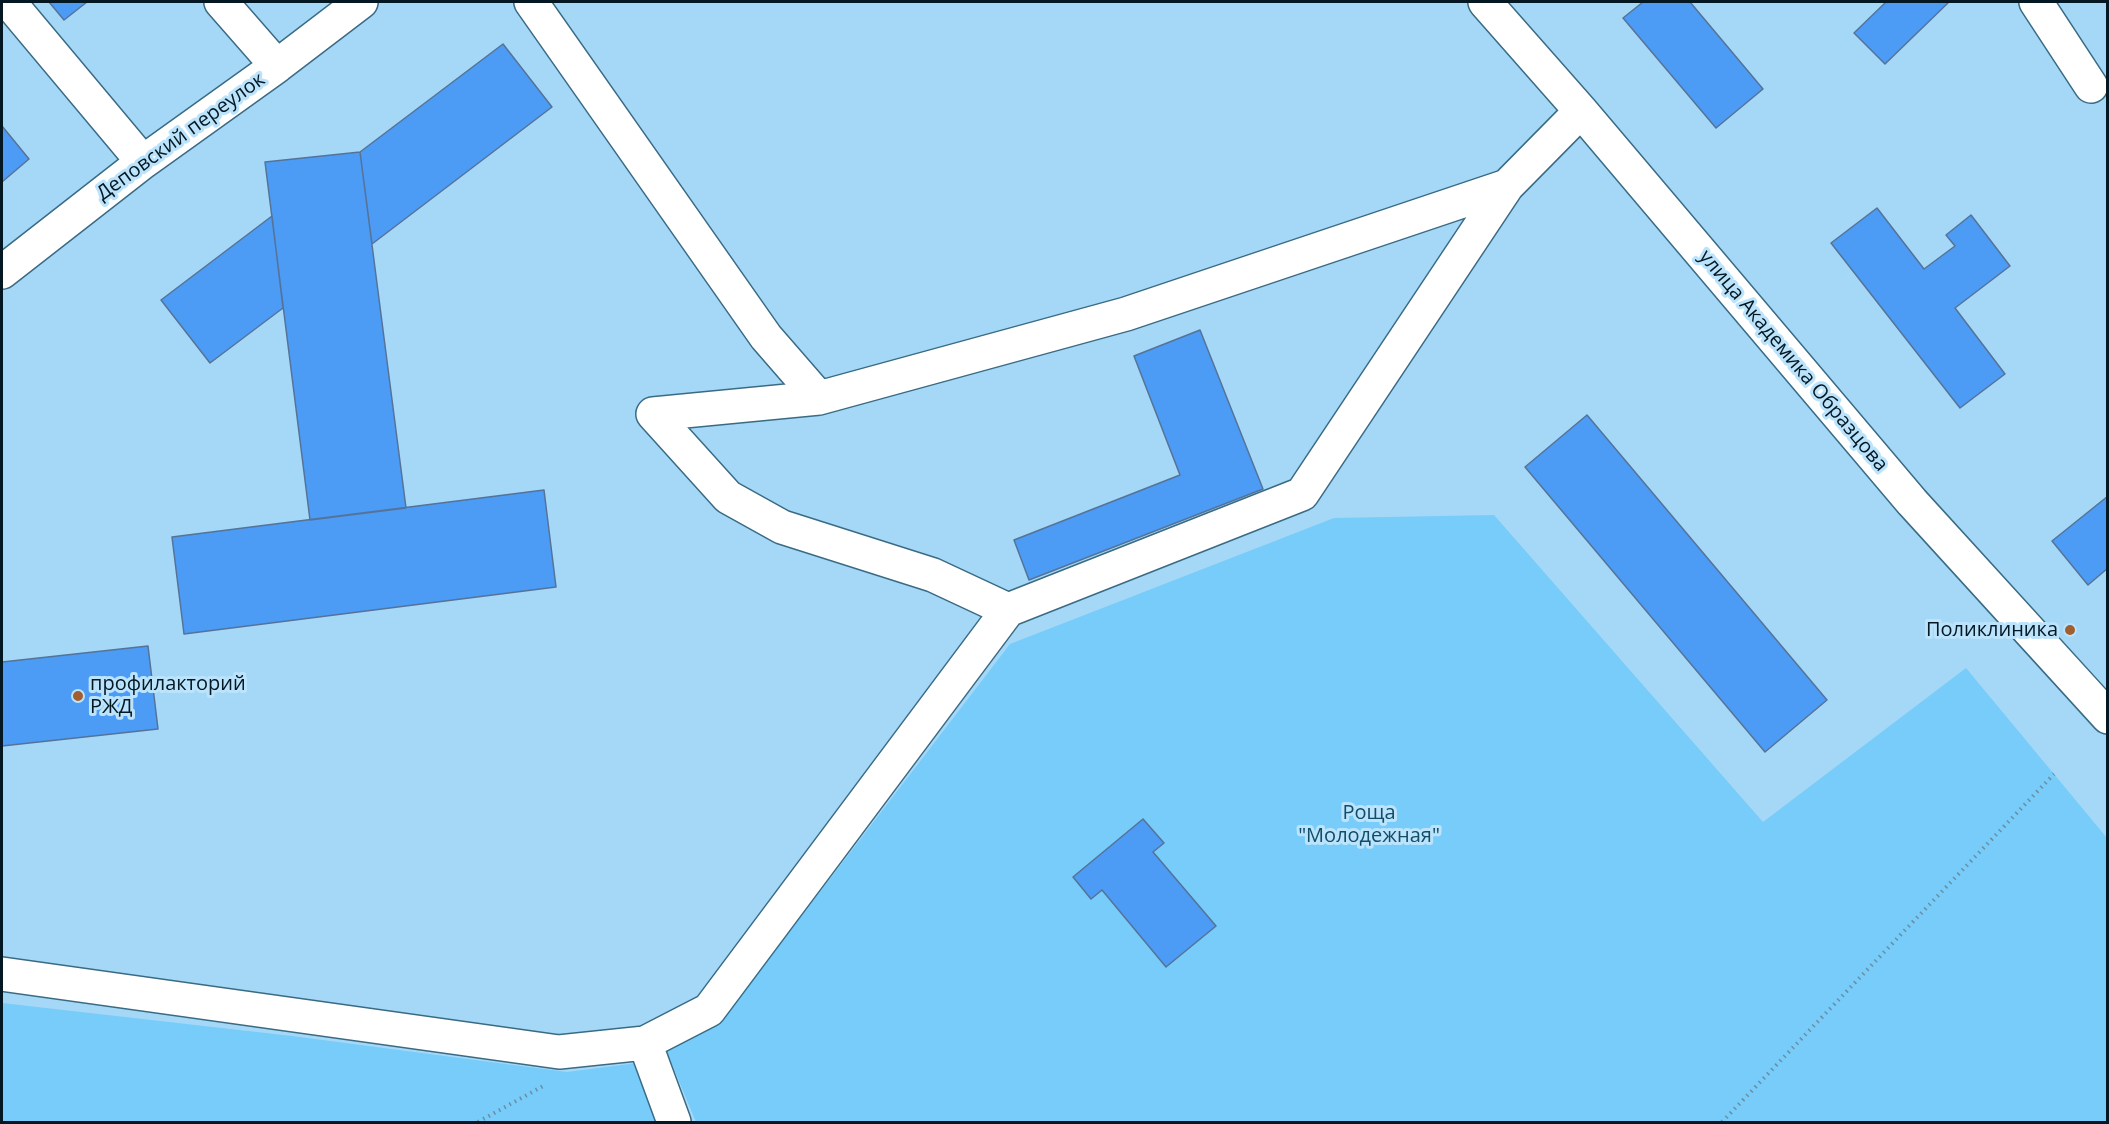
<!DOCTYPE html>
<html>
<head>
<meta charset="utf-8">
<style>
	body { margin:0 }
	#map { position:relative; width:2109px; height:1124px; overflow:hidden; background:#a5d8f6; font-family:"Open Sans",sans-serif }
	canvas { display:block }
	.frame { position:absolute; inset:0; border:3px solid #041823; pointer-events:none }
</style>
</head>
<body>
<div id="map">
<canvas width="2109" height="1124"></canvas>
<div class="frame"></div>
</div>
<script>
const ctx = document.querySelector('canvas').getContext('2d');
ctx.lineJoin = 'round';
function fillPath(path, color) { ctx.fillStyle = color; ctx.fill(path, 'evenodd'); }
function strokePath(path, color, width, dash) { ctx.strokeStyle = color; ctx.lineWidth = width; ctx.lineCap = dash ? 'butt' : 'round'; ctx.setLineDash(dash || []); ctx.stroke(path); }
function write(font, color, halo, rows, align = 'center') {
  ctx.font = font + ' "Open Sans",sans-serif'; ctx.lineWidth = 6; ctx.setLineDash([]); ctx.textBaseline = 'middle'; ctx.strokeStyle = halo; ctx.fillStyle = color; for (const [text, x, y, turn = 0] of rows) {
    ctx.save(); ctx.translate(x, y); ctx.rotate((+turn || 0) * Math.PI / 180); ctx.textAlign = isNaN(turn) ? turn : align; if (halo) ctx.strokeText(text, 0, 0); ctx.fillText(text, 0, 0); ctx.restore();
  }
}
fillPath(new Path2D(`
	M1494,515L1763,822L1966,668L2107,838V1122H696L664,1045L724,1017L1010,644L1334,518Z
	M2,1003L292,1036L567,1072L637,1063L657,1122H2Z`), '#77ccfa');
const building = new Path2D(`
	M49,2H87L64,20Z
	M1643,2H1690L1763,89L1716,128L1623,18Z
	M1886,2H1949L1885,64L1854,33Z
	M503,44L552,107L372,244L360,152Z
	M2,126L29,159L2,182Z
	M360,152L406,508L310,520L265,162Z
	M1877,208L1924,269L1955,246L1946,235L1971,215L2010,266L1955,308L2005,374L1960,408L1831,243Z
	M272,216L283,308L210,363L161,300Z
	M1200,330L1263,489L1029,580L1014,540L1180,475L1134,356Z
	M1587,415L1827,700L1765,752L1525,467Z
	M544,490L556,587L184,634L172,537Z
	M2108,496V568L2088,585L2052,541Z
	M148,646L158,729L2,746V662Z
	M1143,819L1164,843L1153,852L1216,926L1166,967L1102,890L1091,899L1073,877Z`);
fillPath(building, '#4c9bf5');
strokePath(building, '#557398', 1.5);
const minor = new Path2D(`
	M9,2L143,162
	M221,2L277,66
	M531,2L766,337L819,398
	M1485,2L1581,111L1912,502L2108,717
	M2036,2L2091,86
	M2,272L143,162L277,66L361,2
	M1008,610L1302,494L1507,186L1581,111
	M2,974L559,1052L645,1043L709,1010L1008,610L933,575L782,527L728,497L653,414L819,398L1126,314L1507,186
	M645,1043L674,1122`);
strokePath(minor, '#3a6b85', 36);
strokePath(new Path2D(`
	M478,1122L545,1085
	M1722,1122L2054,774`), '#688fa5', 4, [1.5, 4.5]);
strokePath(minor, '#fff', 33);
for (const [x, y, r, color] of [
	[2070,630,6,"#a25e2e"],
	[78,696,6,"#a25e2e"]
]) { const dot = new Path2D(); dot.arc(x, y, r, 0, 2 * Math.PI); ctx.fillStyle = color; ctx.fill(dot); strokePath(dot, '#bbe4fc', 2); }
write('20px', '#041823', '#bbe4fc', [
	["Деповский переулок",181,137,-36],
	["улица Академика Образцова",1793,361,50]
]);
write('20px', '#041823', '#bbe4fc', [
	["Поликлиника",2058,630],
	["профилакторий",90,684,"left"],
	["РЖД",90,707,"left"]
], 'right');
write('20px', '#114c68', '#bbe4fc', [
	["Роща",1369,813],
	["\"Молодежная\"",1369,836]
]);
</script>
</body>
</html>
